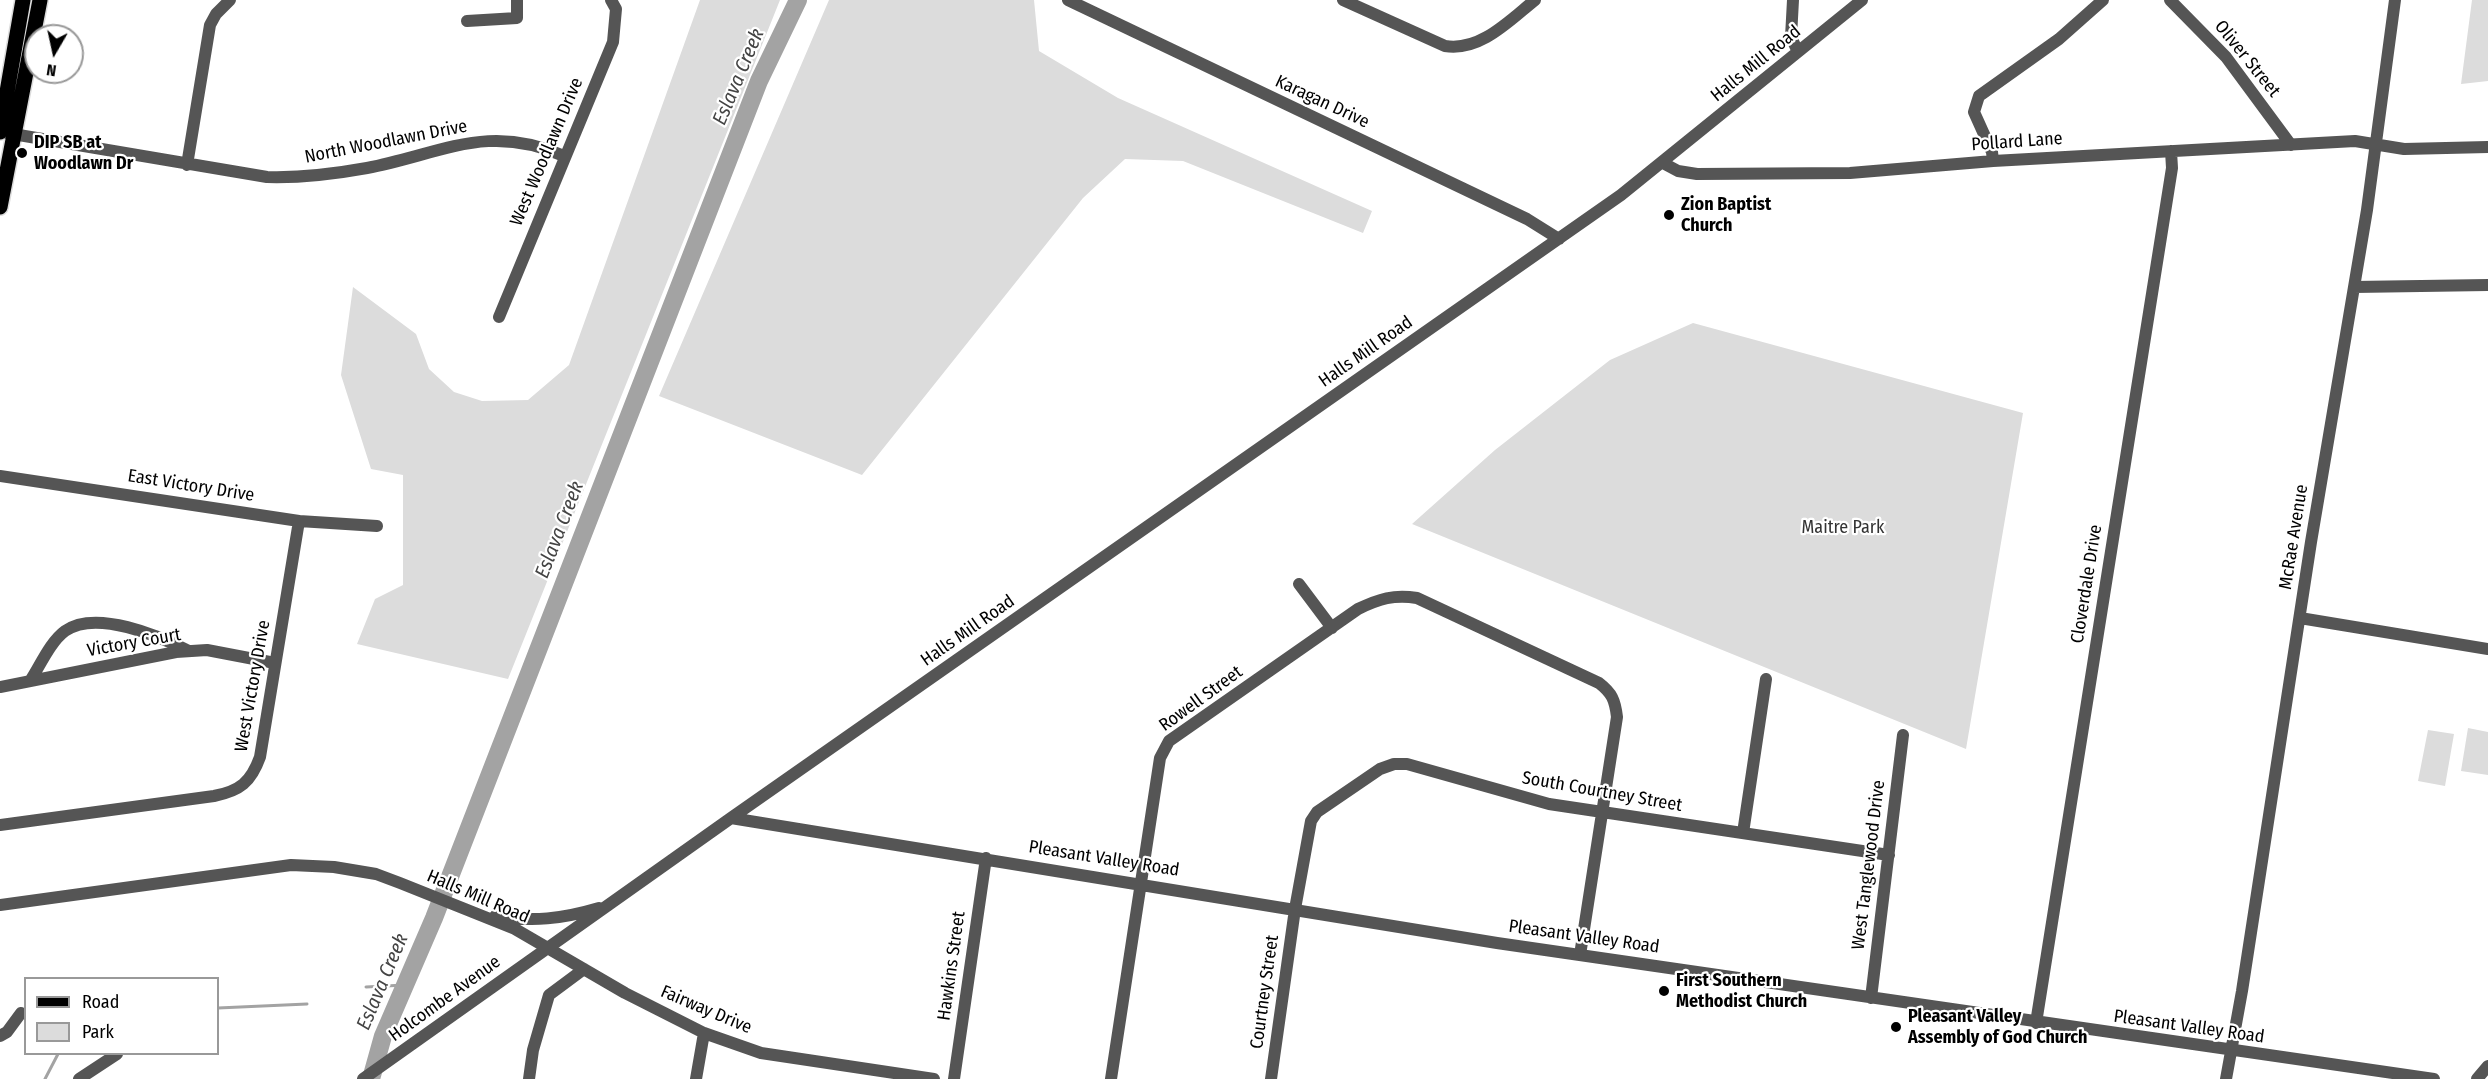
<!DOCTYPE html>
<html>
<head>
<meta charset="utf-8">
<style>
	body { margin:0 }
	#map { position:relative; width:2488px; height:1079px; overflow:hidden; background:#fff; font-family:"Fira Sans Condensed",sans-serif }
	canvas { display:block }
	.legend { position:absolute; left:24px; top:977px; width:195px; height:78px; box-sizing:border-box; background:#fff; border:2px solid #999; margin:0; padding:8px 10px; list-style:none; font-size:18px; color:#000 }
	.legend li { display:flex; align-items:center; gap:12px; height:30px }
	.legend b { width:30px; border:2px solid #999 }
	.north { position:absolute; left:24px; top:24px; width:60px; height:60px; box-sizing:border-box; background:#fff; border:2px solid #999; border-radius:50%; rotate:189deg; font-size:16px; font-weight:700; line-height:24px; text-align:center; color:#000 }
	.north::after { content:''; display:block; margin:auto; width:21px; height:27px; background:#000; clip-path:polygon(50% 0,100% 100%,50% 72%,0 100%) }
</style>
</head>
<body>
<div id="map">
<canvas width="2488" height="1079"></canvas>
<ul class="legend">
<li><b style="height:8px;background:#000"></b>Road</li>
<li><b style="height:16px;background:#dcdcdc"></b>Park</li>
</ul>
<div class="north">N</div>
</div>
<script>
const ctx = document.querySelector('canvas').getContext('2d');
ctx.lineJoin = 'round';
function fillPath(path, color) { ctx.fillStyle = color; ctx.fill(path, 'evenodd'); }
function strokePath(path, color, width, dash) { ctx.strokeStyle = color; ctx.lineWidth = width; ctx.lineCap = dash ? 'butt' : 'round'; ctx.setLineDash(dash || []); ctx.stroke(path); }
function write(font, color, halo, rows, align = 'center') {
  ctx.font = font + ' "Fira Sans Condensed",sans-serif'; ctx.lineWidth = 4.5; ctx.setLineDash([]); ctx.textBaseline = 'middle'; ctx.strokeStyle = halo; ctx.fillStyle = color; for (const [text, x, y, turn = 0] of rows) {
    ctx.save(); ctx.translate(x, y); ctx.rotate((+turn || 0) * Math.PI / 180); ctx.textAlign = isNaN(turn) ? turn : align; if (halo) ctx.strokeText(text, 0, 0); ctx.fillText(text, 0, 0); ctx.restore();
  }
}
fillPath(new Path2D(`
	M700,0H780L508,679L357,644L375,599L403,585V475L371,469L341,375L353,287L416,334L429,369L454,392L482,401L528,400L569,365Z
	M829,0H1034L1039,51L1118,98L1372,211L1363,233L1183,161L1125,159L1083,198L862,475L659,396Z
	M2472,0H2488V81L2461,84Z
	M1693,323L2023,413L1966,749L1412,524L1495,450L1610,360Z
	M2468,728L2488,732V775L2461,771Z
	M2428,730L2454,734L2445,786L2418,781Z`), '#dcdcdc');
strokePath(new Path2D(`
	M366,987L405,985
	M218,1008L307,1004
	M45,1079L58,1054`), '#a3a3a3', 3);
strokePath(new Path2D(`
	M371,1079L383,1036L434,918L759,81L798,0`), '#a3a3a3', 18);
const major = new Path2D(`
	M0,132L23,0
	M0,207L40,0`);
strokePath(major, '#dbdbdb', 18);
strokePath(new Path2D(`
	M1068,0L1527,219L1559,239
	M1343,0L1445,46C1480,52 1510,20 1535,0
	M1793,0L1791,37L1798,52
	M2170,0L2226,57L2291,145
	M467,21L517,18V0
	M7,133L267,177C301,178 334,174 367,168C441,154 488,122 564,156
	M1993,161L1992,152L1974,112L1979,96L2059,39L2103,0
	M1663,163L1678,171L1697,174L1850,173L1993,161L2355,141L2404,149L2488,147
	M187,165L210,25L216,14L230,0
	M2354,287L2488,285
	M499,317L613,42L616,9L611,0
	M0,476L299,521L377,526
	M1299,584L1332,628
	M2300,618L2488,649
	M30,681C40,666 50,642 65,631C96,609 159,636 189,651
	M0,687L176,652L207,650L275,663
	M731,818L1497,943L2434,1079
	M0,825L214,796C240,791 251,782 260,757L299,521
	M1743,833L1766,679
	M0,905L291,865L334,867L376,874L400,883L515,929L625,993L704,1033L761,1053L934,1079
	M495,916C533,922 562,919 599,908
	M1871,998L1903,735
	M2036,1023L2172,168L2171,151
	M0,1036L7,1032L21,1013
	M79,1079L117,1054
	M363,1079L731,818L1621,195L1862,0
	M529,1079L533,1050L549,995L584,969
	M696,1079L704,1033
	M954,1079L986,858
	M1111,1079L1160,758L1169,741L1358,609C1379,599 1394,594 1417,598L1599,683C1612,693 1615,700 1617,717L1580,955
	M1271,1079L1295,909L1311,821L1317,812L1380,769L1394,764H1407L1549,804L1889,855
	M2226,1079L2242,991L2311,542L2367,210L2395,0
	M2477,1079L2488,1066`), '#555', 12);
strokePath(major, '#000', 15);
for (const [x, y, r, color] of [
	[22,153,6,"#000"],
	[1669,215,6,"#000"],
	[1664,991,6,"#000"],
	[1896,1027,6,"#000"]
]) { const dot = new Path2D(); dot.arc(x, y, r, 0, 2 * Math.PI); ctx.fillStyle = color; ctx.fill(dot); strokePath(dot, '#fff', 2); }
write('18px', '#000', '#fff', [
	["Oliver Street",2247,59,51],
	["Halls Mill Road",1756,64,-39],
	["Karagan Drive",1322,102,25],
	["North Woodlawn Drive",386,142,-11],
	["Pollard Lane",2017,142,-4],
	["West Woodlawn Drive",547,152,-67],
	["Halls Mill Road",1366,352,-35],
	["East Victory Drive",191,486,9],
	["McRae Avenue",2294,537,-81],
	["Cloverdale Drive",2087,584,-81],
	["Halls Mill Road",968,631,-35],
	["Victory Court",134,643,-10],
	["West Victory Drive",253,686,-80],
	["Rowell Street",1201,699,-36],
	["South Courtney Street",1602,792,10],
	["Pleasant Valley Road",1104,859,9],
	["West Tanglewood Drive",1869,865,-83],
	["Halls Mill Road",478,897,23],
	["Pleasant Valley Road",1584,937,8],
	["Hawkins Street",952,966,-82],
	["Courtney Street",1265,992,-82],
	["Holcombe Avenue",445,999,-36],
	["Fairway Drive",706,1010,23],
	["Pleasant Valley Road",2189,1027,8]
]);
write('bold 18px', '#000', '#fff', [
	["DIP SB at",34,143],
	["Woodlawn Dr",34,164],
	["Zion Baptist",1681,205],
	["Church",1681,226],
	["First Southern",1676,981],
	["Methodist Church",1676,1002],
	["Pleasant Valley",1908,1017],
	["Assembly of God Church",1908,1038]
], 'left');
write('18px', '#333', '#fff', [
	["Maitre Park",1843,528]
]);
write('italic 20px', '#444', '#fff', [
	["Eslava Creek",739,77,-67],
	["Eslava Creek",560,530,-69],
	["Eslava Creek",383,982,-67]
]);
</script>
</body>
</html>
